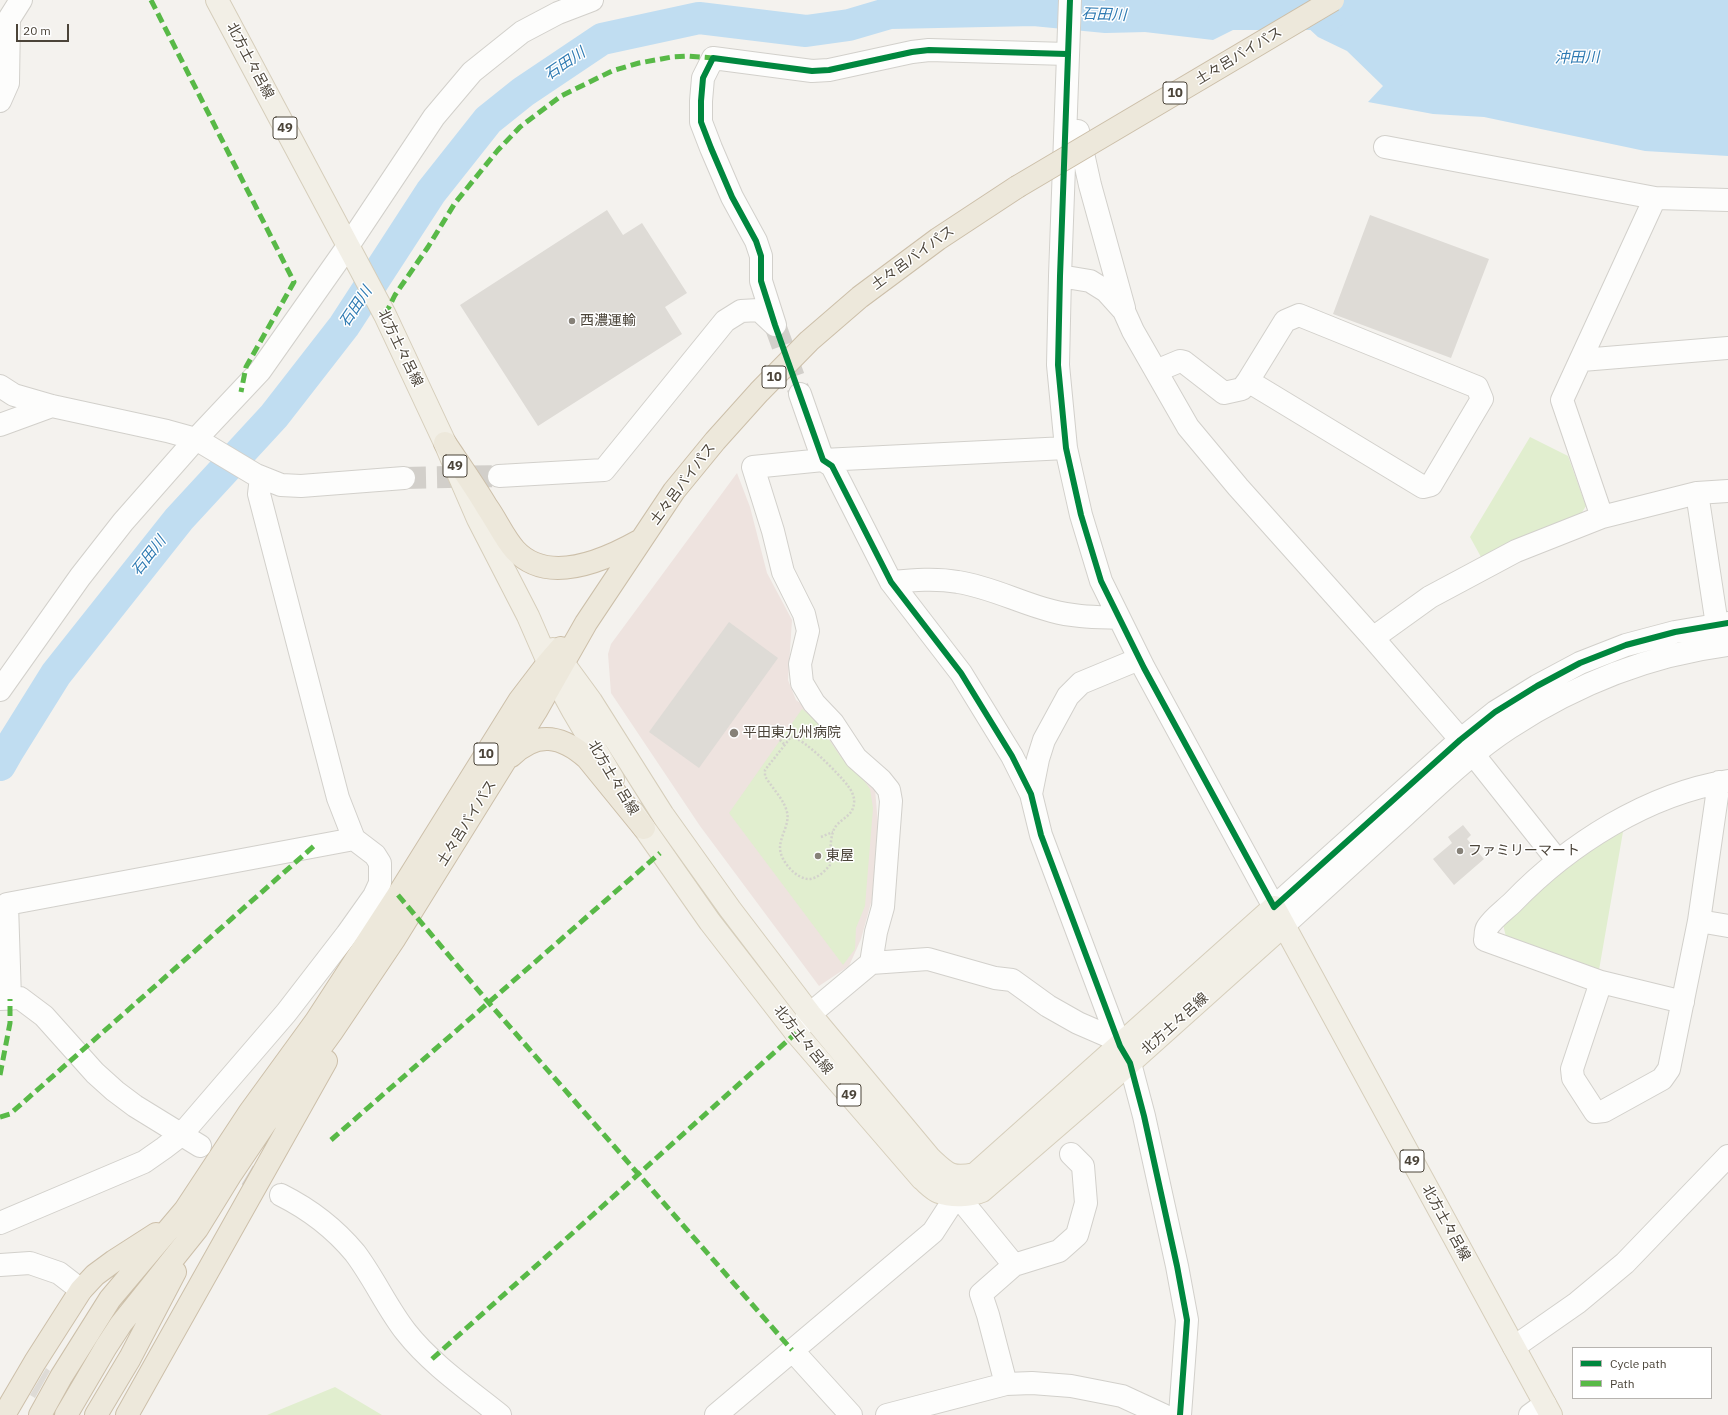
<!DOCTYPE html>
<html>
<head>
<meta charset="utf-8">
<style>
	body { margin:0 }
	#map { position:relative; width:1728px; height:1415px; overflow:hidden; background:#f4f2ee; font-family:"IBM Plex Sans",sans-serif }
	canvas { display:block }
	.legend { position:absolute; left:1572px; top:1347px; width:140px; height:52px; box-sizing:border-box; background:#fff; border:1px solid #b7b4b0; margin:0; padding:5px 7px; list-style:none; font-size:12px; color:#4b4439 }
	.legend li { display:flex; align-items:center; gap:8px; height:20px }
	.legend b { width:20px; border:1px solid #b7b4b0 }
	.scale { position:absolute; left:16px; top:24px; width:53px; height:18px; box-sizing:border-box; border:2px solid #4b4439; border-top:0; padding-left:5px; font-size:12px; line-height:14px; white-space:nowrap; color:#4b4439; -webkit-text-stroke:3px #fff; paint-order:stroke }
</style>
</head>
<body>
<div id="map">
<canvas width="1728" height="1415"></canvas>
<ul class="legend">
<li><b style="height:5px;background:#00873e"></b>Cycle path</li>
<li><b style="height:5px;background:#58b947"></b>Path</li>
</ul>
<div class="scale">20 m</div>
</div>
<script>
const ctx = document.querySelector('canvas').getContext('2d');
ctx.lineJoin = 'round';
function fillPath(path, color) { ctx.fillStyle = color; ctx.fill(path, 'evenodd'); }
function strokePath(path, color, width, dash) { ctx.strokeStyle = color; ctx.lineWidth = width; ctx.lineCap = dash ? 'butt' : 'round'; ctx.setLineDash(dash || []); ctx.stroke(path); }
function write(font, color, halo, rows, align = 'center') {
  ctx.font = font + ' "IBM Plex Sans","Noto Sans JP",sans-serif'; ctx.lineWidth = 3; ctx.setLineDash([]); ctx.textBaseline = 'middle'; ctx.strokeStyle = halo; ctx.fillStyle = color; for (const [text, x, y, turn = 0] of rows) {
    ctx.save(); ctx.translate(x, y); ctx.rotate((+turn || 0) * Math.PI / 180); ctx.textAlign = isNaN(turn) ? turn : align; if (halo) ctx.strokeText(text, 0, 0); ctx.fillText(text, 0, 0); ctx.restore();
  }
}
fillPath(new Path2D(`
	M737,473L750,507L767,573L792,620L788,680L796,700L810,710L875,789L878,824L872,899L861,939L849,966L819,986L700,826L611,693L608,654L611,644Z`), '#eee3df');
fillPath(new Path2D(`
	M1530,437L1568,456L1586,506L1581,514L1549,526L1481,557L1470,537Z
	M802,709L816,720L840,756L860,775L870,789L873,808L865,906L856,928L855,949L843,965L729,813Z
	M1624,826L1599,970L1506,937L1502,920L1535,891Z
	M335,1387L382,1415H267Z`), '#e1eecf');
fillPath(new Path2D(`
	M1105,0H1728V156L1645,151L1484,117L1433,114L1368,102L1383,86L1347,51L1318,37L1279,1H1270L1245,24L1213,40L1102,27Z`), '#c0ddf1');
strokePath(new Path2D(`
	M1213,14H1330
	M0,765L8,751L56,674L179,519L274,416L344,326L431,192L488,120L523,92L602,39L699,18L806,31L849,25L890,13L1034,10L1106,17L1146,16`), '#c0ddf1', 32);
fillPath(new Path2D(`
	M607,210L623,235L642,223L687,293L665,307L682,334L538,426L460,305Z
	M1370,215L1489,259L1451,358L1333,314Z
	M729,622L778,658L699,768L649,732Z
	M1463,825L1471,835L1467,839L1484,859L1454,885L1433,859L1452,843L1448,837Z
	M46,1368L50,1371L35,1398L30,1395Z`), '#dedbd6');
strokePath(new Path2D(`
	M775,325L800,394
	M404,478L499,476
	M219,1158L281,1195`), '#d2cfca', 22, [22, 11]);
const minor = new Path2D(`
	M1070,0L1060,276L1058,365L1066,448L1081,515L1101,581L1144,668L1274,907L1460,740L1495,712L1537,686L1580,663L1626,645L1675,632L1728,623
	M0,101L8,83L9,19L21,0
	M1078,131L1090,185L1124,308
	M1385,147L1655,198L1728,200
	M1060,276L1090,281L1106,291L1124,311L1133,331L1188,427L1238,487L1373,638L1473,754L1558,861
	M775,325L761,281V256L756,241L732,197L711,148L701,122V101L703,78L713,58L812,71L829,70L912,52L929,50L1067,54
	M1582,360L1728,348
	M1156,371L1180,361L1184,362L1224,393L1242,389L1248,381L1423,487L1431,485L1482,399L1477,387L1299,315L1285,321L1248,381
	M0,386L14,395L52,406L167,431L196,439L256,475L281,485L301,486L404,478
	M800,394L823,460L832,466L891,582L961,673L1012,756L1031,794L1041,835L1120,1046L1130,1063L1144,1116L1177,1266L1187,1320L1180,1415
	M0,425L52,406
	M499,476L604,470L725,321L741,311L759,310L775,325
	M1697,493L1717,625
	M1602,517L1562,400L1655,198
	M891,582C913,580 936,578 958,582C991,587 1020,603 1052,611C1074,617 1096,617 1119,618
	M1373,638L1430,597L1516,551L1602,517L1697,493L1728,491
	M0,690L80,577L123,522L196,439L260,371L348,246L434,117L472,72L522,32L558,13L592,0
	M1728,781C1648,794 1569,844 1513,902C1505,910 1493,918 1487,928C1485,931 1486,936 1485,940L1601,982L1572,1069L1573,1078L1595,1112L1604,1111L1662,1079L1669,1069L1699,921L1728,926
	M1031,794L1038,759L1044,740L1068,696L1081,683L1139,659
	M1699,921L1719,782
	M1284,925C1324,889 1364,852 1405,815C1438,785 1471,753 1509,728C1575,685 1650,655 1728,645
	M871,963L928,959L995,978L1012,980L1048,1006L1078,1023L1108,1036L1120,1046
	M1601,982L1683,1002
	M0,999L20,998L44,1016L95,1073L115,1091L135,1106L200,1146
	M10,999L7,904L354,839
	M796,1033L810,1014L871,963L876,932L883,907L891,801L889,790L881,780L856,758L833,723L814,703L802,683L800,664L808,631L804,614L783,572L773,531L753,467L823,460L1066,448
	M281,1195C309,1209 335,1229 355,1253C374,1278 387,1308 406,1332C431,1364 469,1390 500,1415
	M957,1195L1014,1265
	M0,1223L144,1162L164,1148L181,1135L286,1013L347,934L374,896L380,883V863L375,855L354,839L338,798L259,494L261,477
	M0,1265L30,1263L59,1273L81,1290
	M1514,1347L1577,1303L1625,1263L1728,1156
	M792,1350L851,1415
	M1006,1384L988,1315L981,1294L1014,1265L1059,1251L1077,1235L1086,1203L1083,1166L1071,1154
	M716,1415L933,1232L957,1195L959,1179
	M887,1415L1006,1384L1032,1383L1071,1386L1122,1396L1163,1415
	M1530,1415L1545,1404`);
const major = new Path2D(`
	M217,0L385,315L445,443L478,519L528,616L555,678L573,711L613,779
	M553,649L591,701L663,815L730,909L810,1014L930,1158C947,1174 951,1179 975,1174L1274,907L1551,1415
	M633,812L710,922L796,1033L922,1179C927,1183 933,1190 939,1192C952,1197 970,1196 982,1191L1130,1063L1284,925`);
const highway = new Path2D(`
	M445,443C459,464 474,485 487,507C497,521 504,538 515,550C548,586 605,560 639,541
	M511,756C537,731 561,735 587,758L644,828
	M4,1415L35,1362L81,1290L95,1275L114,1261L156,1234
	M40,1415L61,1377L110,1299L185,1210L249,1113L316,1021L398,895L519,701L548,663L561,648
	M66,1415L106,1347L121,1324L197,1229L231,1174L264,1125L331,1033L395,938L536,711L586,623L674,491L715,441L759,392L809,341L860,297L938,239L1017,187
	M96,1415L130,1358L175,1272
	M127,1415L326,1061`);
strokePath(minor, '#d2d0cb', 24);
strokePath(major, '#d6cebb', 24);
strokePath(highway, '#ccbfa9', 24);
strokePath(new Path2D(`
	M777,737L784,744
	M791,737C803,737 840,775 848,786C852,791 855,798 854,803C853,816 843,817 836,826C829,835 831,854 830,865C825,871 818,878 810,879C797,880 780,861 780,848C780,836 790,824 787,812C784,799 771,787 765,776V770Z
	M821,837L833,832`), '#d3d2cc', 2.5, [2, 2]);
strokePath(minor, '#fdfdfc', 22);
strokePath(major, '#f2efe6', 22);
strokePath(highway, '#ede8db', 22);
const highwayBridge = new Path2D(`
	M1017,187L1333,0`);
strokePath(highwayBridge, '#ccbfa9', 24, []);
strokePath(highwayBridge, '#ede8db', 22);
strokePath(new Path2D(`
	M151,0L294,282L246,367L241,392
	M385,315L395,295L428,247L455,203L498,150L520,127L561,96L612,71L639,63L672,57L688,56L713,58
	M398,895L489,1003L792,1350
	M0,1075L10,1023V999
	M0,1117L10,1114L314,846
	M331,1140L660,853
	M432,1359L796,1033`), '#58b947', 5, [10, 5]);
strokePath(new Path2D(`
	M1070,0L1060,276L1058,365L1066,448L1081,515L1101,581L1144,668L1274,907L1460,740L1495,712L1537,686L1580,663L1626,645L1675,632L1728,623
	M1067,54L929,50L912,52L829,70L812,71L713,58L703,78L701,101V122L711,148L732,197L756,241L761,256V281L775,325L823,460L832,466L891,582L961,673L1012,756L1031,794L1041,835L1120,1046L1130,1063L1144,1116L1177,1266L1187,1320L1180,1415`), '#00873e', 6);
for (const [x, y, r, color] of [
	[572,321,4,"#868178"],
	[734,733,5,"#868178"],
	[1460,851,4,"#868178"],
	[818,856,4,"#868178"]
]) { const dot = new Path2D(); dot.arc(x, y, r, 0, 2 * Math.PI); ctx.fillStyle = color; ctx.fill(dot); strokePath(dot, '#fff', 1.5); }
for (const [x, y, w] of [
	[1175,93,24],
	[285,128,24],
	[774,377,24],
	[455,466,24],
	[486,754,24],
	[849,1095,24],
	[1412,1161,24]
]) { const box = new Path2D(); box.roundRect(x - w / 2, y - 11, w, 22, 3); ctx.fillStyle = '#fff'; ctx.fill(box); strokePath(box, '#4b4439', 1); }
write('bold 13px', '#4b4439', null, [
	["10",1175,93],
	["49",285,128],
	["10",774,377],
	["49",455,466],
	["10",486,754],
	["49",849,1095],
	["49",1412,1161]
]);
write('14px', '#4b4439', '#fff', [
	["土々呂バイパス",1239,56,-31],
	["北方土々呂線",250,61,62],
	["土々呂バイパス",913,258,-36],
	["北方土々呂線",400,348,64],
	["土々呂バイパス",683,484,-53],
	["北方土々呂線",613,778,59],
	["土々呂バイパス",467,823,-58],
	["北方土々呂線",1175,1024,-42],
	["北方土々呂線",803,1040,51],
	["北方土々呂線",1446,1223,61]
]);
write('14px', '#4b4439', '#fff', [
	["西濃運輸",580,321],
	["平田東九州病院",743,733],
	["ファミリーマート",1468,851],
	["東屋",826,856]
], 'left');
write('italic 15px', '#2e7ab2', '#fff', [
	["石田川",1104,15,2],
	["沖田川",1577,58,-1],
	["石田川",565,64,-34],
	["石田川",356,307,-56],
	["石田川",149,556,-52]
]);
</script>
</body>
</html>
